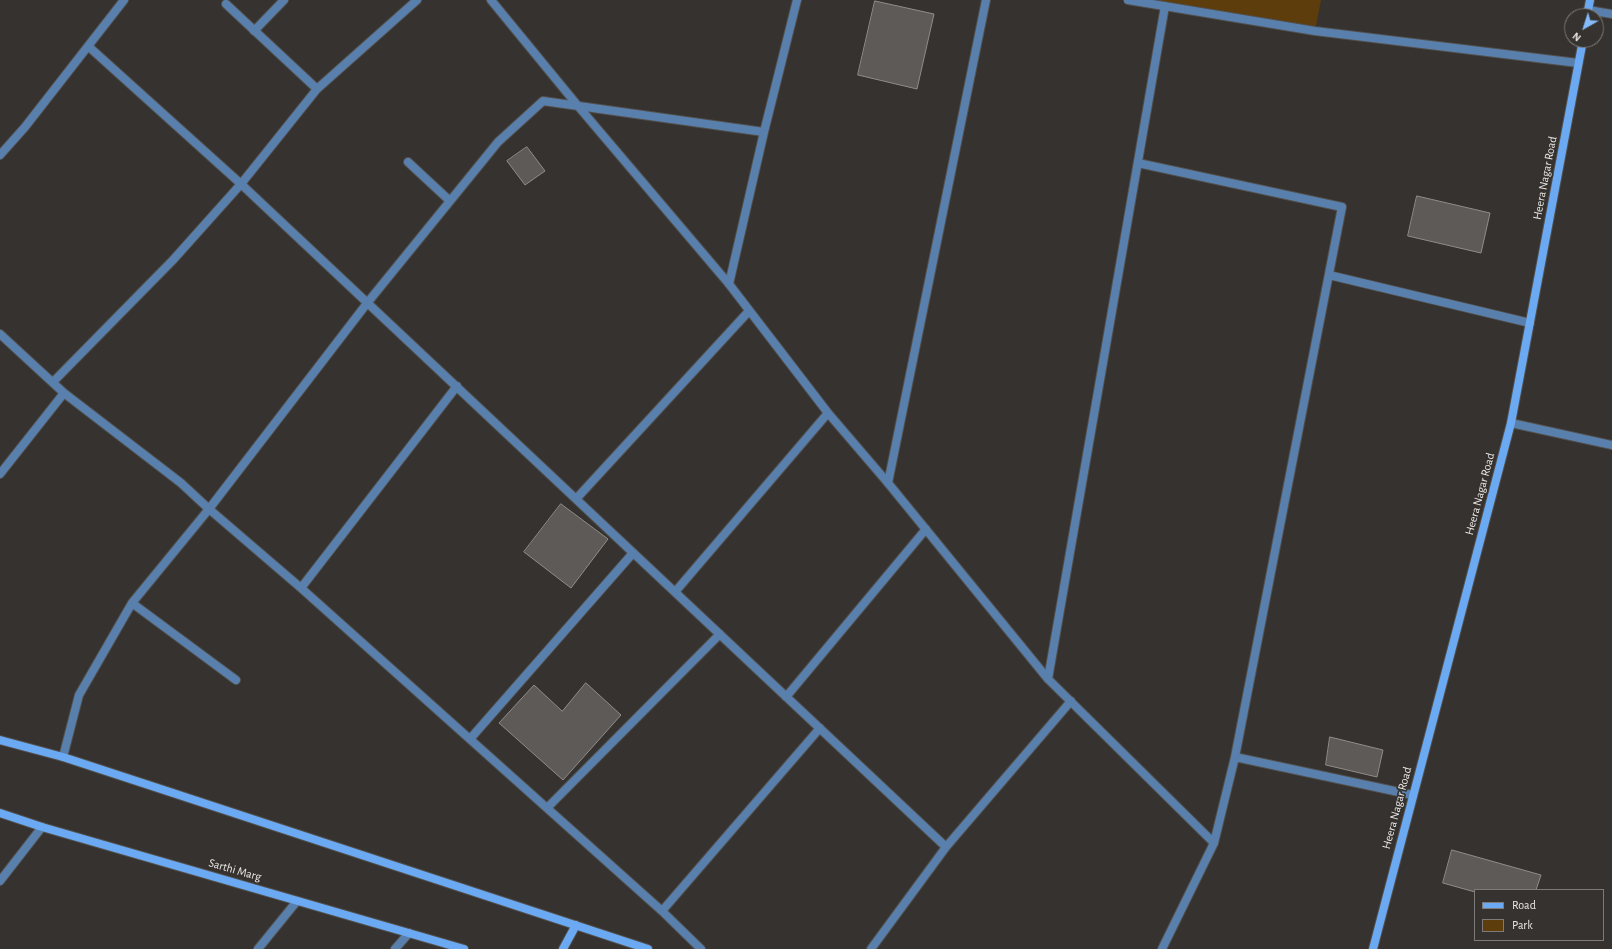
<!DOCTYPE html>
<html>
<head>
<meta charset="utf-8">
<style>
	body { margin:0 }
	#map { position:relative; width:1612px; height:949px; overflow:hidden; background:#35322f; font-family:"Alegreya Sans",sans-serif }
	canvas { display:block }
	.legend { position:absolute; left:1474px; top:889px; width:130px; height:52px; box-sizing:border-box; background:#35322f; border:1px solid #7d7a78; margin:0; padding:5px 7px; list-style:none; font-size:12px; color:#e9e7e5 }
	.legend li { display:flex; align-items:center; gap:8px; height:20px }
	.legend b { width:20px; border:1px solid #7d7a78 }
	.north { position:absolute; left:1564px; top:8px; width:40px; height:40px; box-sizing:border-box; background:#35322f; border:1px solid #7d7a78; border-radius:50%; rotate:219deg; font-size:11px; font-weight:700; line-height:16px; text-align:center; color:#e9e7e5 }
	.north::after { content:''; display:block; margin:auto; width:14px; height:18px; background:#85bbfb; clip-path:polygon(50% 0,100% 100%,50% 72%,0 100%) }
</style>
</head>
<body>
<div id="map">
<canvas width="1612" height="949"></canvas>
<ul class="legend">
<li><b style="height:5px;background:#6baaf2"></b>Road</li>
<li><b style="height:11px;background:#5e3d0d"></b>Park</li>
</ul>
<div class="north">N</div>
</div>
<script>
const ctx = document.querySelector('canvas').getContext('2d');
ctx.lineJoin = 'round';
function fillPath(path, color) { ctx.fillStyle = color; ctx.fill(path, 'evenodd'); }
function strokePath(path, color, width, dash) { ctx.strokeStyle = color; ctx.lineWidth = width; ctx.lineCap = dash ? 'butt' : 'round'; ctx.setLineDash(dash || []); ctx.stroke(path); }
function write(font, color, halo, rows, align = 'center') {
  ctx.font = font + ' "Alegreya Sans",sans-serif'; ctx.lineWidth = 3.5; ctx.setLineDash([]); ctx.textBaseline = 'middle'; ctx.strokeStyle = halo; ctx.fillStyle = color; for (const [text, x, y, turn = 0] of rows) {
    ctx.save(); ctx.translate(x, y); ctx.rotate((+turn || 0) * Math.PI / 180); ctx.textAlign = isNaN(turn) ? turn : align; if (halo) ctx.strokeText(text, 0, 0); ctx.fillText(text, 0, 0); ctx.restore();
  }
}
fillPath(new Path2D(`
	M1128,0H1321L1315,31Z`), '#5e3d0d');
const building = new Path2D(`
	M875,1L934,14L917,89L858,75Z
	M527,147L545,171L525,185L507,161Z
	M1417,196L1490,213L1481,253L1408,236Z
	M561,504L608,539L571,588L524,552Z
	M586,683L621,715L563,780L499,723L534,685L562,711Z
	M1330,737L1383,750L1377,777L1326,765Z
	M1452,850L1541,875L1536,890H1475V892L1443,883Z`);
fillPath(building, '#5e5a57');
strokePath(building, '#908d89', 1);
const street = new Path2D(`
	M491,0L578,106L729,284L828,413L888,483L1048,679L1214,843
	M1128,0L1315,31L1578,63
	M226,4L317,89
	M1588,10L1612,14
	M254,31L284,0
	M88,46L241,184L946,847
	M0,155L25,127L124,0
	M408,162L450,201
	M1138,163L1342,207L1235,757L1214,843L1162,949
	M1329,275L1530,323
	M729,284L764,132L797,0
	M0,334L64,393L181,483L209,509L301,588L662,911L701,949
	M53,382L173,260L241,184L317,89L417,0
	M1511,423L1612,445
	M0,474L64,393
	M888,483L986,0
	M576,499L749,311
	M301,588L457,386
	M675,592L828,413
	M132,603L236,680
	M1048,679L1165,6
	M786,697L926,529
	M470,739L633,553
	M63,757L79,695L132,603L209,509L368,302L498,142L543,101L764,132
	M1235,757L1413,795
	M547,808L720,634
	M0,881L42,827
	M662,911L820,728
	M258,949L297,901
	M395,949L409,933
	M871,949L946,847L1071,701`);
const secondary = new Path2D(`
	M1587,16L1590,0
	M0,740L63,757L173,793L648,949
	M0,813L42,827L464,949
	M563,949L576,925
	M1373,949L1511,423L1583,40`);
strokePath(street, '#524f4c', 10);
strokePath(secondary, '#524f4c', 10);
strokePath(street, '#5980ad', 8);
strokePath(secondary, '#6baaf2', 8);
write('12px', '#e9e7e5', '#35322f', [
	["Heera Nagar Road",1545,178,-79],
	["Heera Nagar Road",1480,494,-75],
	["Heera Nagar Road",1397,808,-75],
	["Sarthi Marg",235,870,16]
]);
</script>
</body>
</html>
